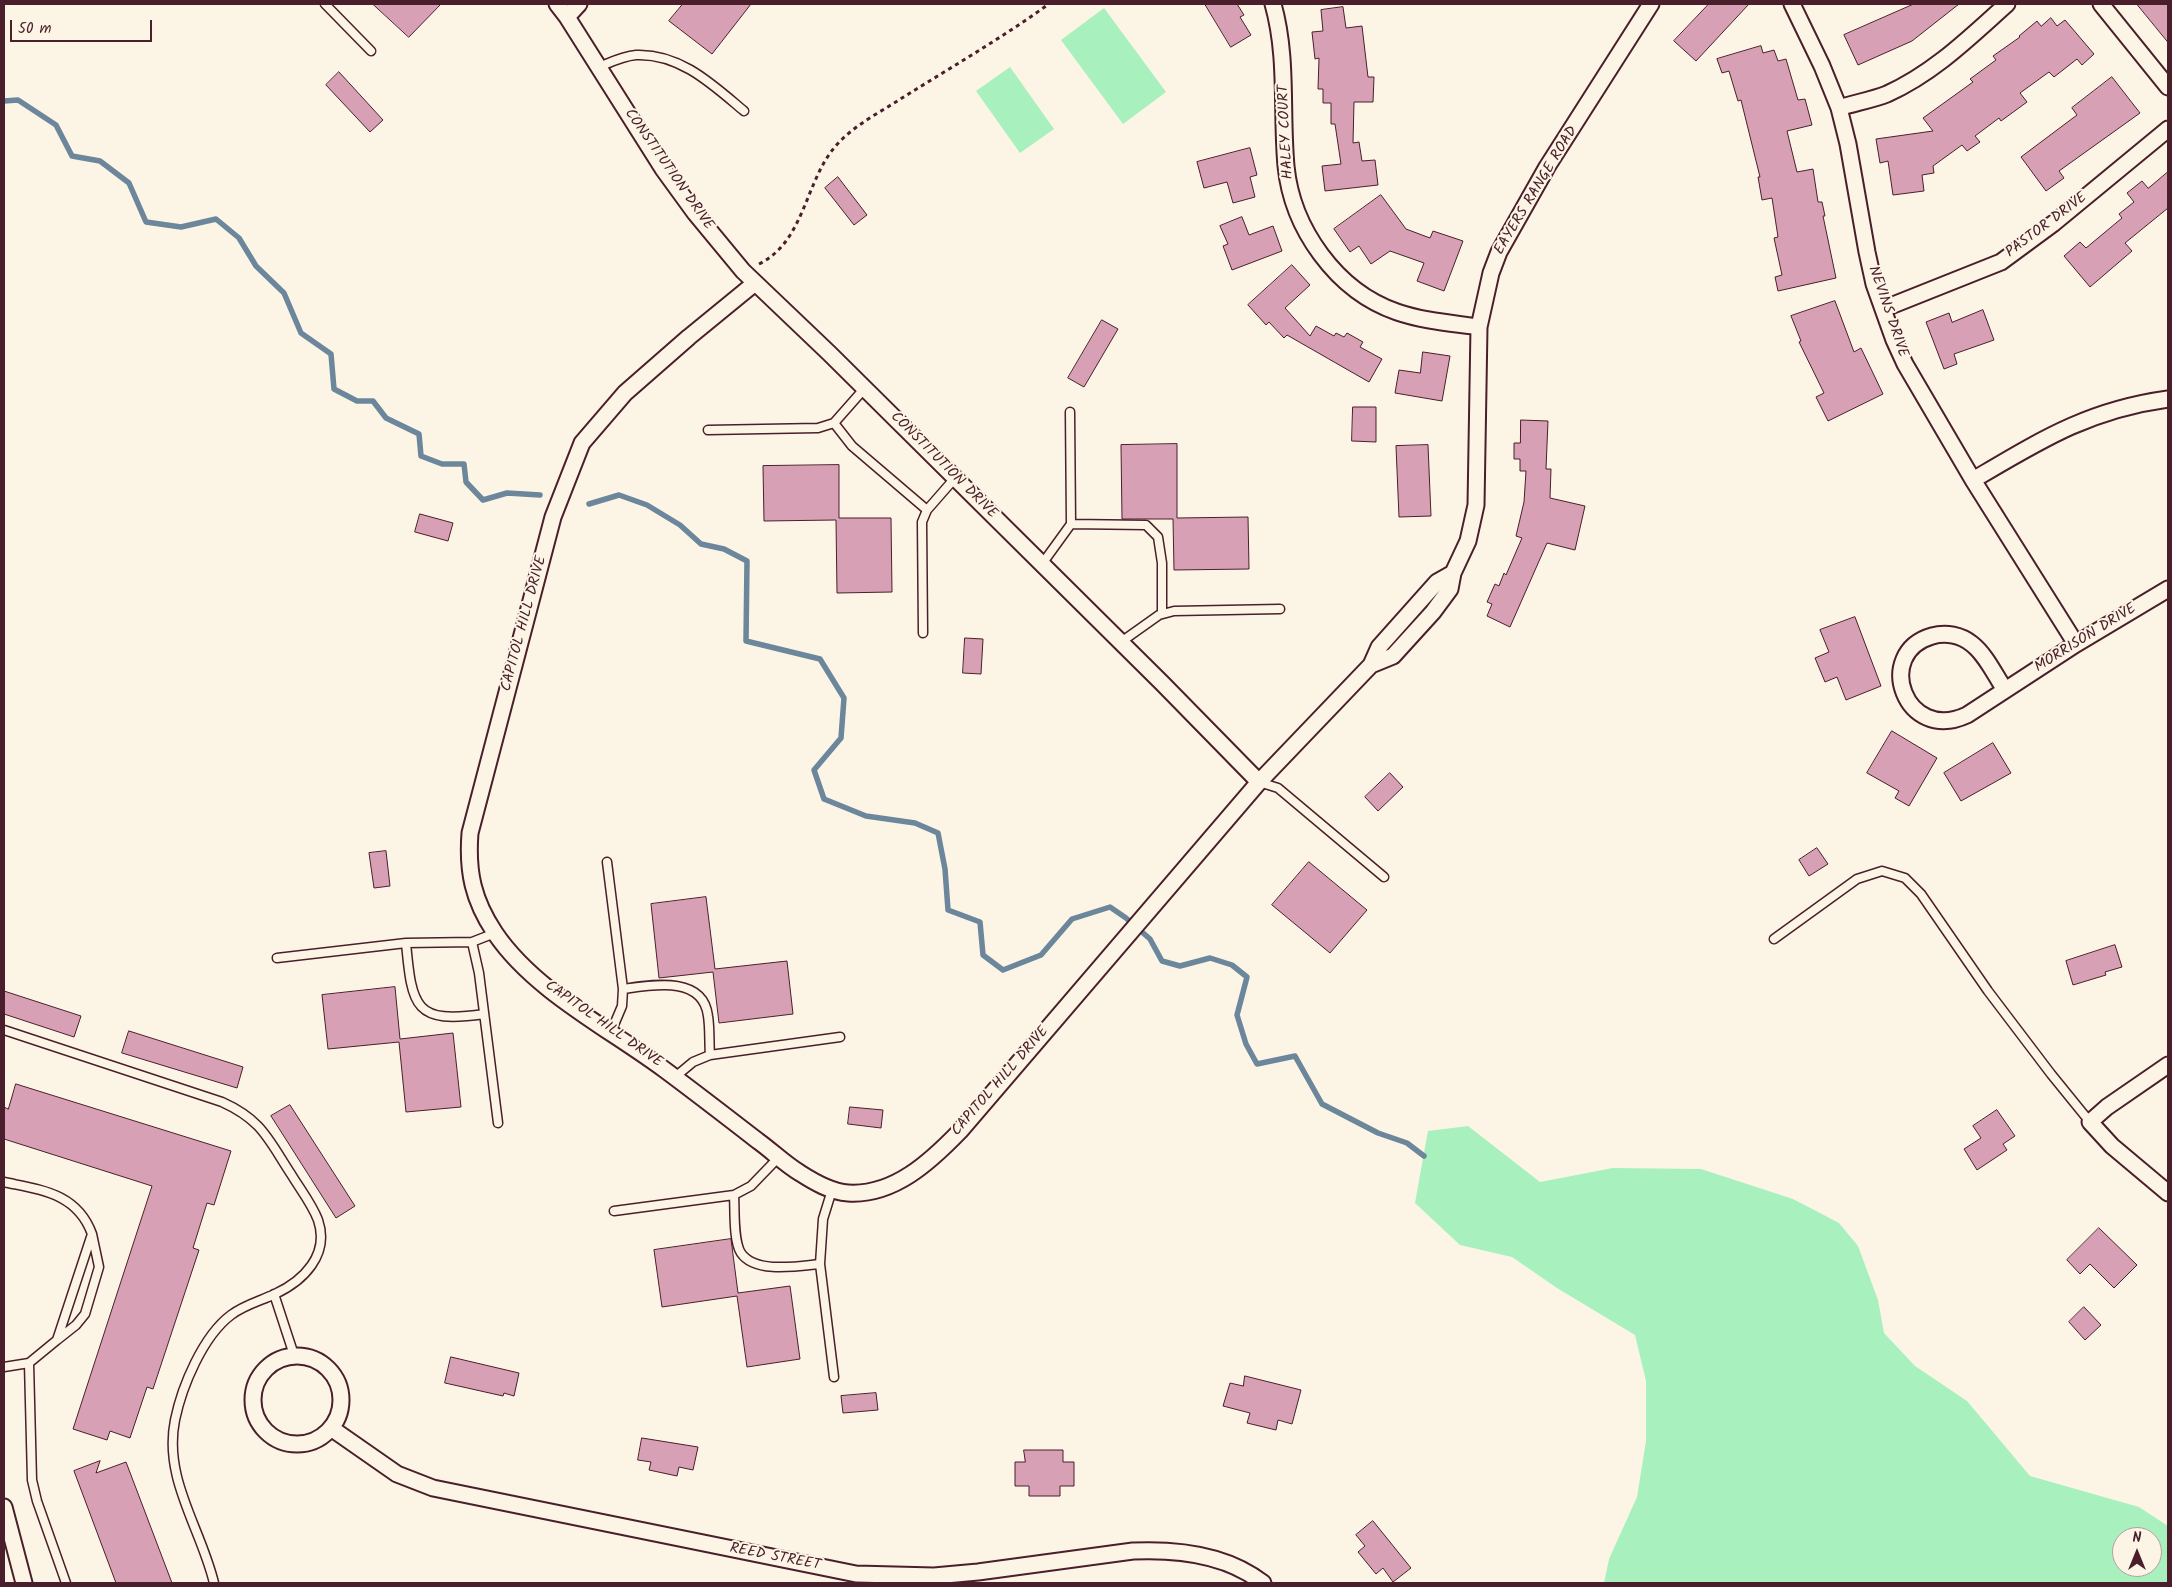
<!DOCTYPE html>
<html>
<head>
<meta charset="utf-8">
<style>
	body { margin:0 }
	#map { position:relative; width:2172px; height:1587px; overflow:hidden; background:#fcf5e5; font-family:Kalam,sans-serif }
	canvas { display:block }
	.frame { position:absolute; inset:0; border:5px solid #4a1f2b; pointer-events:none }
	.north { position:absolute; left:2112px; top:1527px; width:50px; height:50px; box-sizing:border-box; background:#fcf5e5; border:1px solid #b59f9b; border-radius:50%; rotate:0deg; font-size:14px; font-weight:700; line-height:20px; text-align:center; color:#4a1f2b }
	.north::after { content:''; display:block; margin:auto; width:18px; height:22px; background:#4a1f2b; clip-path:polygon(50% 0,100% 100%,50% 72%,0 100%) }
	.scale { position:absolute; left:10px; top:20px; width:142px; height:22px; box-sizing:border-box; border:2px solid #4a1f2b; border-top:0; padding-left:6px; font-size:15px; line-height:18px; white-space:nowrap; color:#4a1f2b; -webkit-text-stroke:4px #fcf5e5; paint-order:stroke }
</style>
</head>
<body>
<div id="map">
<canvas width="2172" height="1587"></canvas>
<div class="frame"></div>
<div class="north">N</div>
<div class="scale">50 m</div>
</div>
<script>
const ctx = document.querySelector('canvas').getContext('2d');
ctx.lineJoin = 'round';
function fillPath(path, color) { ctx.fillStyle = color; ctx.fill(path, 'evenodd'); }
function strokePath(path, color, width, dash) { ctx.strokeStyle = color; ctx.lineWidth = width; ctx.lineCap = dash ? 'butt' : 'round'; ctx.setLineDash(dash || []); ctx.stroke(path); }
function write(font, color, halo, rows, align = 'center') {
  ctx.font = font + ' Kalam,sans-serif'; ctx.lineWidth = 4; ctx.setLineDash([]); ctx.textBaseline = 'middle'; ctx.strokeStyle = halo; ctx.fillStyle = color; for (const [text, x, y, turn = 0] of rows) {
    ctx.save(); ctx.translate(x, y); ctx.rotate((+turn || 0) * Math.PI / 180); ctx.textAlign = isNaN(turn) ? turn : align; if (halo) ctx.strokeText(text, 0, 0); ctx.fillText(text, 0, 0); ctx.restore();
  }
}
fillPath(new Path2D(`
	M1104,8L1166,92L1123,124L1061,40Z
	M1010,67L1054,129L1020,153L976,91Z
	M1468,1126L1540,1182L1613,1168L1701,1169L1793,1199L1839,1223L1858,1246L1878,1300L1884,1333L1915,1366L1967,1401L2030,1476L2139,1507L2168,1526V1583H1604L1609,1559L1637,1497L1646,1441V1381L1635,1335L1557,1288L1512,1257L1460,1245L1415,1203L1428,1131ZM2122,1537H2152V1567H2122Z`), '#a8f0be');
strokePath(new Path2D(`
	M4,101L18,100L56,125L72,156L100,161L129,183L146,222L181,227L216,219L239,238L256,266L284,293L301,333L331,354L334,389L357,401H373L386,418L419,434L421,456L442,464H464L466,482L483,500L507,493L540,495
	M589,504L619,495L647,505L680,525L701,544L724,549L747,561L746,641L820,659L844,698L841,738L814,770L824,799L866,816L915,823L938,833L945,869L948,910L980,922L983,955L1003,970L1041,955L1072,919L1110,907L1126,918L1150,939L1162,961L1180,966L1210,958L1232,965L1247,977L1237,1015L1246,1044L1257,1064L1295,1056L1322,1104L1378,1133L1407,1143L1424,1156`), '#6c869b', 5.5);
const building = new Path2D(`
	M373,4H441L409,37Z
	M683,4H751L712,54L669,21Z
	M1205,4H1237L1244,15L1240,17L1251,35L1231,47Z
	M1709,4H1749L1696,61L1674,41Z
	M1914,4H1959L1912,41L1858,65L1844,35Z
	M2137,4H2168V42Z
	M1343,7L1346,28L1362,26L1368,77H1374L1373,102H1354L1353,143L1359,142L1362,161L1375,160L1378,185L1325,191L1322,166L1341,164L1335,124H1331V103H1323V89H1318L1319,58L1315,59L1312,32L1323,31L1321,10Z
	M2051,18L2057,26L2065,20L2094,54L2082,65L2077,59L2054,77L2049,72L2020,93L2027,102L2001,121L1999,118L1975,136L1980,142L1967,151L1962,145L1933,166L1934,173L1922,175L1924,191L1893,195L1888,161L1880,163L1876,139L1933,131L1923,118L1973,82L1970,79L1996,60L1993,56L2020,37L2019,36L2037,21L2041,26Z
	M1761,46L1763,53L1774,50L1778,61L1786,59L1798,100L1805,99L1812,125L1787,131L1797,172L1813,169L1818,202H1822L1825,216H1823L1836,278L1778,291L1775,277L1782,275L1774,238L1778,237L1772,198L1762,200L1758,177H1760L1741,100L1738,101L1729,71L1722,73L1717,59Z
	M339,72L383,120L370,132L326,85Z
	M2112,77L2140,113L2059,171L2064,178L2046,191L2021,157L2077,115L2072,108Z
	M1250,148L1257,175L1250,177L1255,197L1233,203L1227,182L1204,188L1197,162Z
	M2168,172V208L2125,243L2132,251L2090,287L2064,256L2080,242L2086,248L2122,218L2119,214L2134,202L2127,193L2142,181L2148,188Z
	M838,177L867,215L854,225L825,188Z
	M1381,195L1406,229L1430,238L1433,231L1463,241L1444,291L1417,281L1424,263L1390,251L1371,264L1359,246L1350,252L1334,229Z
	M1242,217L1249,235L1273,226L1282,251L1232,270L1223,246L1228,244L1220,226Z
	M1292,265L1310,285L1285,308L1310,336L1316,326L1334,336L1336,333L1344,337L1347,333L1363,342L1360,347L1382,359L1369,382L1287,335L1284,338L1269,322L1266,325L1248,305Z
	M1835,301L1854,352L1861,348L1883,394L1828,421L1816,397L1824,393L1799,342L1801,341L1791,316Z
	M1983,310L1994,340L1954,354L1957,364L1944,369L1926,322L1949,313L1952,322Z
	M1102,320L1118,329L1084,387L1068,378Z
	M1423,352L1450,356L1442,401L1395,393L1399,370L1420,373Z
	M1353,407H1376V442L1352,441Z
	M1521,420L1548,421L1546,469H1551L1550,498L1585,506L1575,550L1547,543L1510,627L1487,616L1492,604L1487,602L1495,584L1499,586L1504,573L1506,575L1522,538L1516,536L1524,502L1526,471H1520V459H1514V443H1520Z
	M1177,444V518L1248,517L1249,569L1174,570L1173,519H1122L1121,445Z
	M1428,445L1431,516L1399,517L1396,446Z
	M839,465V518H891L892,592L837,593L836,520L764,521L763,466Z
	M420,514L453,523L448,541L415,532Z
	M1855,617L1881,686L1846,700L1837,677L1825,682L1815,658L1829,652L1820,630Z
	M965,638L983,639L981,674L963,673Z
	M1892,731L1937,758L1909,806L1895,798L1899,791L1867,773Z
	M1993,743L2011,773L1961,801L1944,773Z
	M1390,773L1403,787L1378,811L1365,797Z
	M1817,848L1828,864L1809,876L1799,860Z
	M386,851L390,886L374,888L369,853Z
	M1309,862L1367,910L1330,953L1272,905Z
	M706,897L715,969L787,961L793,1014L719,1023L713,972L659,978L651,904Z
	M2115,945L2122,967L2105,972L2106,975L2073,985L2066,961Z
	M395,987L400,1039L453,1033L461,1107L406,1112L399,1042L328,1049L322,995Z
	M4,991L81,1016L74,1037L4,1014Z
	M129,1031L243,1067L237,1088L122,1053Z
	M16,1084L231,1151L214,1205L207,1203L193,1248L199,1250L153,1389L147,1387L130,1438L110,1431L107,1440L73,1429L152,1186L4,1139V1107L8,1109Z
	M290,1105L355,1206L336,1218L271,1116Z
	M850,1107L883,1110L881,1128L848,1124Z
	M1997,1110L2015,1136L2003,1144L2007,1150L1977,1170L1964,1149L1981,1138L1973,1126Z
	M2099,1228L2137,1265L2114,1288L2090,1264L2080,1274L2067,1260Z
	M731,1239L738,1293L790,1286L800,1359L747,1367L737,1296L662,1307L654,1250Z
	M2084,1307L2101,1325L2085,1340L2069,1322Z
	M451,1357L519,1373L514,1396L504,1393L503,1396L445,1383Z
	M1245,1376L1301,1390L1292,1424L1278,1420L1276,1430L1247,1423L1250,1413L1223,1406L1230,1383L1243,1386Z
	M876,1393L878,1410L843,1413L841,1396Z
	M642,1438L698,1447L693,1470L679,1467L677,1476L649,1470L651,1462L638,1460Z
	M1024,1450H1063V1462H1074V1486H1060V1496H1029V1486H1015V1462H1025Z
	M100,1461L96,1473L126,1462L172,1583H116L74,1471Z
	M1373,1521L1411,1568L1393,1582L1383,1568L1376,1574L1358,1552L1365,1546L1356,1535Z`);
fillPath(building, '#d7a0b5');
strokePath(building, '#4a1f2b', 1);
const lane = new Path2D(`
	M325,4L371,51
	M599,67C611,62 623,56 636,55C680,53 713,85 744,111
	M1070,412L1071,524
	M834,423L852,446L927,510
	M708,430L818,428L834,423L864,389
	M1042,564L1071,524L1146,525L1158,537L1162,563V614
	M923,633L922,522L927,510L955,478
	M1121,642L1159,615L1174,611L1280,609
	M1259,782L1278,788L1384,877
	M607,862L623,989L622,1006L611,1032
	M1774,939L1857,879L1882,871L1905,878L1921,894L1988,991L2051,1074L2090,1122
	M472,942L479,973L498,1123
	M406,943C412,1008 415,1024 484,1014
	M277,958L406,943L472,942L495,933
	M623,989C652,985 703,975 708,1016C710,1029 709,1042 710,1055L693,1062L675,1077
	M4,1030L222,1102C262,1120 268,1139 291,1174C300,1189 312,1204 318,1220C330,1255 303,1281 275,1294C260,1301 244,1305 231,1315C203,1336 182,1386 175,1420C163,1479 201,1528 214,1583
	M710,1055L840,1037
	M4,1182C41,1190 77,1193 92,1234L57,1340L29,1363
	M832,1190L823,1219L820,1264L834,1377
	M734,1195C735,1209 733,1241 741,1253C755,1274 799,1266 820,1264
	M614,1211L734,1195L751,1186L779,1157
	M274,1294L294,1355
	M57,1340L76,1325L85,1314L99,1267L92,1234
	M4,1367L29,1363L32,1480L37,1501L66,1583`);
const street = new Path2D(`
	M557,4L567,17L663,169L695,213L743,271L830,354L1162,683L1259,782
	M1273,4C1288,57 1281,111 1286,166C1292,228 1336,291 1397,312C1423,321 1451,323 1479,327
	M1792,4L1822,66L1839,108L1848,144L1867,252L1874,284L1894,340L1905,364L1973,480L2076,644
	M2101,4L2168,87
	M567,17L579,4
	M1839,108C1854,103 1872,100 1887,94C1934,73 1970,37 2007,4
	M755,283L689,337L625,393L582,443L553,517L470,833C467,872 473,900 495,933C534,991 610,1029 665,1070C696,1093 727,1117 758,1141C772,1151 785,1164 800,1173C814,1182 831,1192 848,1193C894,1196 931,1161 960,1131L1259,782L1371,665L1379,647L1437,582L1453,573
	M1883,309L2001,262L2054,223L2168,129
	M1973,480C2041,440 2088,410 2168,399
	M1371,665L1393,656L1433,612L1450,589L1453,573L1468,541L1476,505L1479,327L1491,273L1499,252L1547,167L1651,4
	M2005,690C1995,675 1986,655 1972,644C1961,635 1946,632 1932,636C1873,653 1905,744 1967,715L2076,644L2168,589
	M2168,1065L2107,1107L2090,1122L2112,1146L2168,1193
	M253 1400a44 44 0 1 1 88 0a44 44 0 1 1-88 0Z
	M331,1428L397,1474L433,1488L856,1574L934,1576L978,1572L1133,1551C1177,1549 1226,1554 1263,1583
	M4,1507L24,1583`);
strokePath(lane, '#4a1f2b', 11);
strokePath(street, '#4a1f2b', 19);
strokePath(new Path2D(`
	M759,264C804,242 805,183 834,148C852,126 879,113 902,98C950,68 1000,39 1046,6`), '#4a1f2b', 3, [4, 4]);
strokePath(lane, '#fcf5e5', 8);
strokePath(street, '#fcf5e5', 15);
write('15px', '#4a1f2b', '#fcf5e5', [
	["HALEY COURT",1287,132,-93],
	["CONSTITUTION DRIVE",668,170,55],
	["EAYERS RANGE ROAD",1537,191,-59],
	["PASTOR DRIVE",2047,226,-37],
	["NEVINS DRIVE",1887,312,71],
	["CONSTITUTION DRIVE",943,466,45],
	["CAPITOL HILL DRIVE",525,624,-75],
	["MORRISON DRIVE",2086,639,-32],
	["CAPITOL HILL DRIVE",603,1025,35],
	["CAPITOL HILL DRIVE",1001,1082,-49],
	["REED STREET",775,1558,11]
]);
</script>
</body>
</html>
